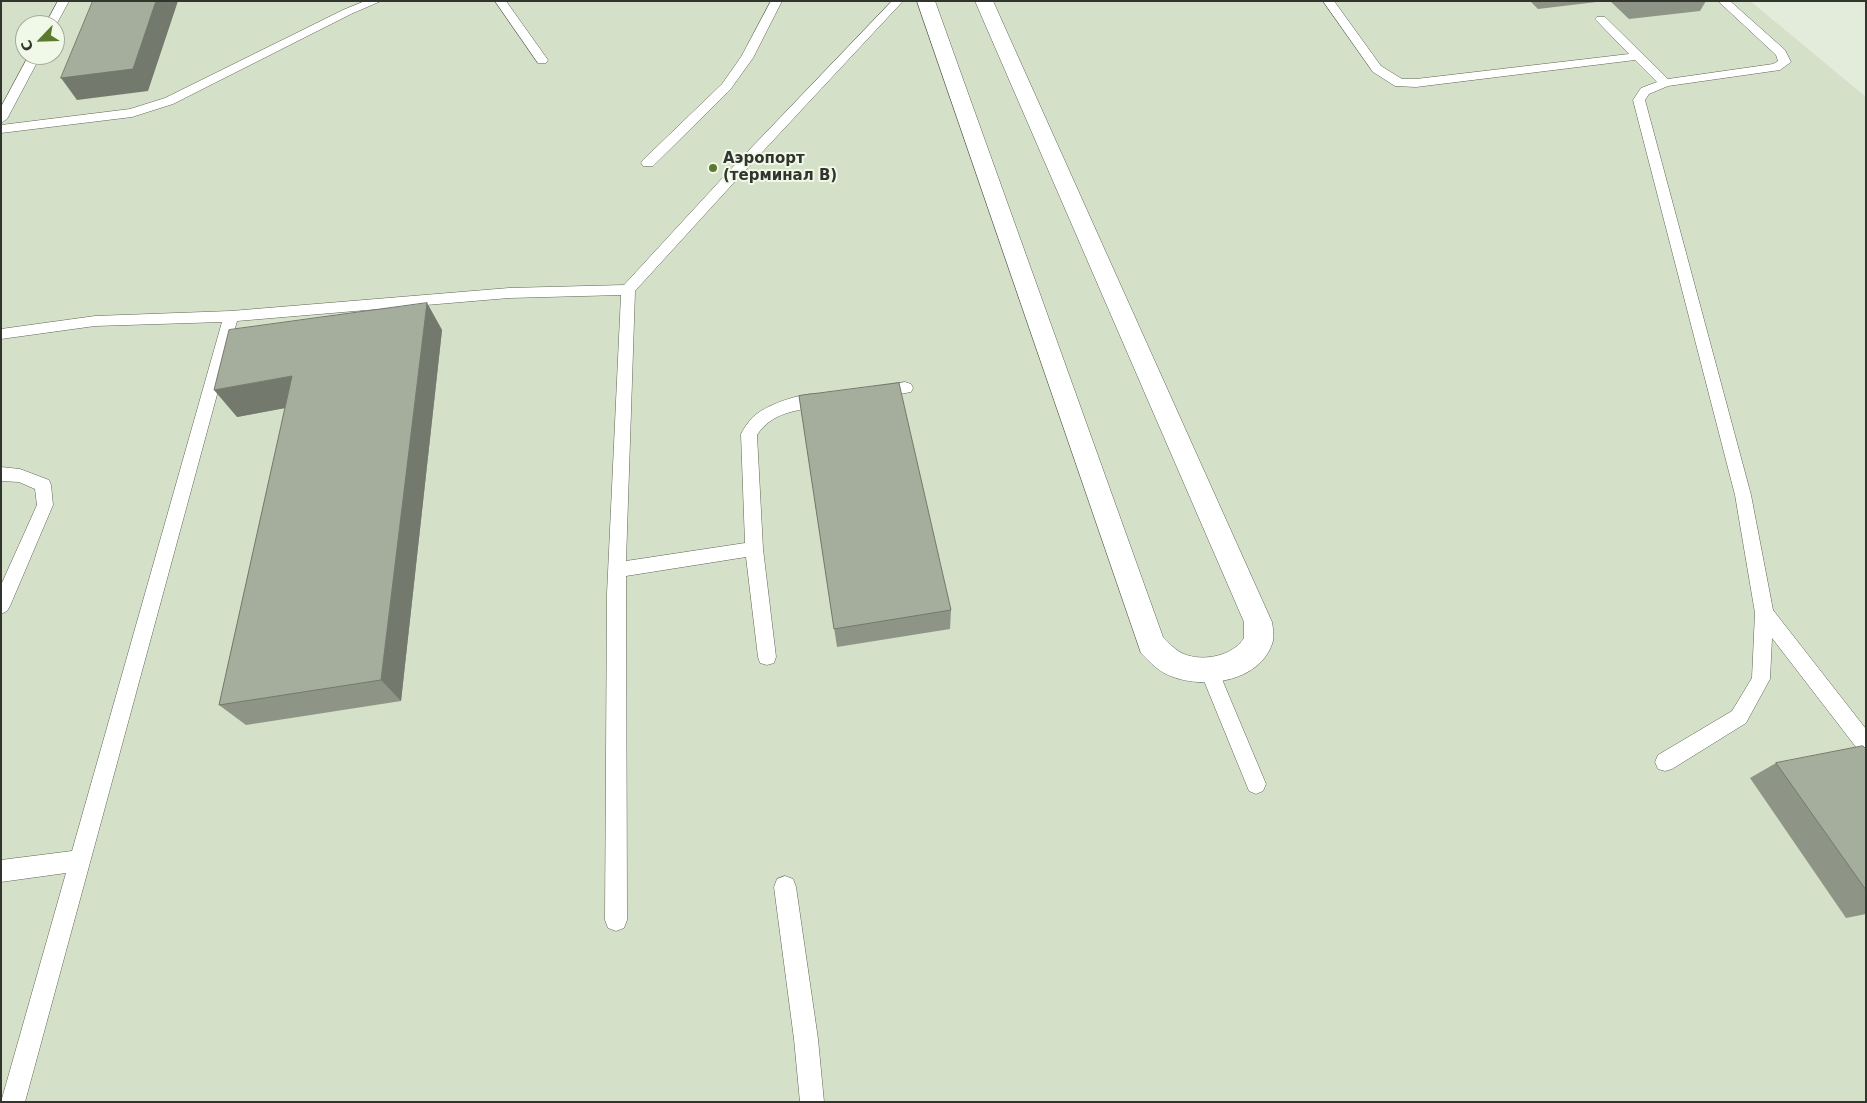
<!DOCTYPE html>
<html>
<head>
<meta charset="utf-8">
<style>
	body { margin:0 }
	#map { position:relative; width:1867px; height:1103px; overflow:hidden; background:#e3ebda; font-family:"DejaVu Sans",sans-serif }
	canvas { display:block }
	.frame { position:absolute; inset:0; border:2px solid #32352e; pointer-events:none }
	.north { position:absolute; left:15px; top:15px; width:50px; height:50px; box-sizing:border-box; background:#f0f8e7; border:1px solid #a4aa9d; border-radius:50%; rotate:246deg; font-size:14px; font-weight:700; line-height:20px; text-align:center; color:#32352e }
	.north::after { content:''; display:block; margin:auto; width:18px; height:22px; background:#5c7a2f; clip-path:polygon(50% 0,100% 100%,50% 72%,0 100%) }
</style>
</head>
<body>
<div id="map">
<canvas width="1867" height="1103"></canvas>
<div class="frame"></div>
<div class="north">С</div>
</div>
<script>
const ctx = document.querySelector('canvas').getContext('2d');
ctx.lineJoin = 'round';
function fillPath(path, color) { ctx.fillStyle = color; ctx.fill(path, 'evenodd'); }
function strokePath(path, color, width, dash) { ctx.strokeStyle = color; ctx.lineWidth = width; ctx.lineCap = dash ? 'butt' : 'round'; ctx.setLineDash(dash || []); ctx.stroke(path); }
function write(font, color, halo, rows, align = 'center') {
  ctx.font = font + ' "DejaVu Sans",sans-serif'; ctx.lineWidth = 4; ctx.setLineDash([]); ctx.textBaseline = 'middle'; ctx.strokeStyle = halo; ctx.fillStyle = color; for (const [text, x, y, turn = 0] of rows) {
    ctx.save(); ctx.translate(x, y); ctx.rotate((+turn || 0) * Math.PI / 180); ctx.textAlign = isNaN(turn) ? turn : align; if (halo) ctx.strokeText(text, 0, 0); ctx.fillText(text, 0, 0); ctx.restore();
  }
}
fillPath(new Path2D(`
	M1,1H1750L1866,97V1102H1ZM25,25H55V55H25Z`), '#d4e0c7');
const service = new Path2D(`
	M58,1H69L55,27V25H45Z
	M365,1H381L351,14L173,104L132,117L1,133V125L130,109L165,98L343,10Z
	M495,1H506L548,60L546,63H538Z
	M771,1H782L753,58L730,90L653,166H643L641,163L643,160L722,84L741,57Z
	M892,1H903L739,177L635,291L626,561L745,543L741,434C745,426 751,418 758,413C773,402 812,389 830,395L832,399L830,403C802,412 775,408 757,435L763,549L776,657L774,663L767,665L760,663L758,657L746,557L626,576L627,920L624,928L616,931L608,928L605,920L607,594L621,295L509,298L237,321L25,1102H1L66,873L1,882V860L72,851L222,322L95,326L1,339V329L95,316L231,311L509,288L624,285L729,171Z
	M1323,1H1334L1381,66L1402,79H1416L1629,54L1597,21L1595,19L1597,17H1605L1668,79L1773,64L1778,61L1776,55L1718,1H1730L1785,50L1791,62L1780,70L1668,86L1649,94L1645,100L1751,495L1773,610L1866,729V754L1859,751L1772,638L1770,679L1746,723L1672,769L1665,771L1658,769L1655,762L1658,755L1732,711L1752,678L1755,613L1735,495L1633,100L1641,88L1657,82L1635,60L1416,87L1395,86L1373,72Z
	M29,55H41L7,119L1,123V107Z
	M905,382L911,384L913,388L911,392L877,398L871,396L869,392L871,388Z
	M1,467L20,469L49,480L51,485L53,505L10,606L7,611L1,614V585L37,505L35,489L19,482L1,481Z
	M1209,663L1216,665L1266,784L1263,791L1256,794L1249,791L1200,671L1202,665Z
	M785,876L793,879L796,887L818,1039L824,1102H800L794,1039L774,887L777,879Z`);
const secondary = new Path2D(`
	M917,1H935L1163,637C1169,643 1176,651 1184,654C1203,662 1233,656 1244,638V622L975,1H993L1272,622C1273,628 1274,635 1273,641C1261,684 1198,691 1164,673C1155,668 1148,660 1141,653Z`);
strokePath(service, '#5f6657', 1);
strokePath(secondary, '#5f6657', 1);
fillPath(service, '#fff');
fillPath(secondary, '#fff');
fillPath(new Path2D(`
	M1530,1H1605L1538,9Z
	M1610,1H1706L1700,11L1629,19Z
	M427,303L442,330L401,701L246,725L219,705L285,408L237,417Z
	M799,396L951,610L950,629L837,647Z
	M1866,749V914L1846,918L1750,778L1776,763Z`), '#8e9586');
fillPath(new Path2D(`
	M156,1H178L148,91L77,100L61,78Z
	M427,303L442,330L401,701L381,680Z
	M292,376L312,403L237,417L214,390Z`), '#74796d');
const building = new Path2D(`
	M93,1H156L133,69L61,78Z
	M427,303L381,680L219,705L292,376L214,390L229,330Z
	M899,383L951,610L834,629L799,396Z
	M1863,746L1866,749V890L1776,763Z`);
fillPath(building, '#a5ad9c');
strokePath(building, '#74796d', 1);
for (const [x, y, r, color] of [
	[713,168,5,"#5c7a2f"]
]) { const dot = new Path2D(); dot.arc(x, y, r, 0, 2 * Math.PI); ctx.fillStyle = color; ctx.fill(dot); strokePath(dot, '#f0f8e7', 2); }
write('bold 15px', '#32352e', '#f0f8e7', [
	["Аэропорт",723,159],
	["(терминал В)",723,176]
], 'left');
</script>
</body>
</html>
